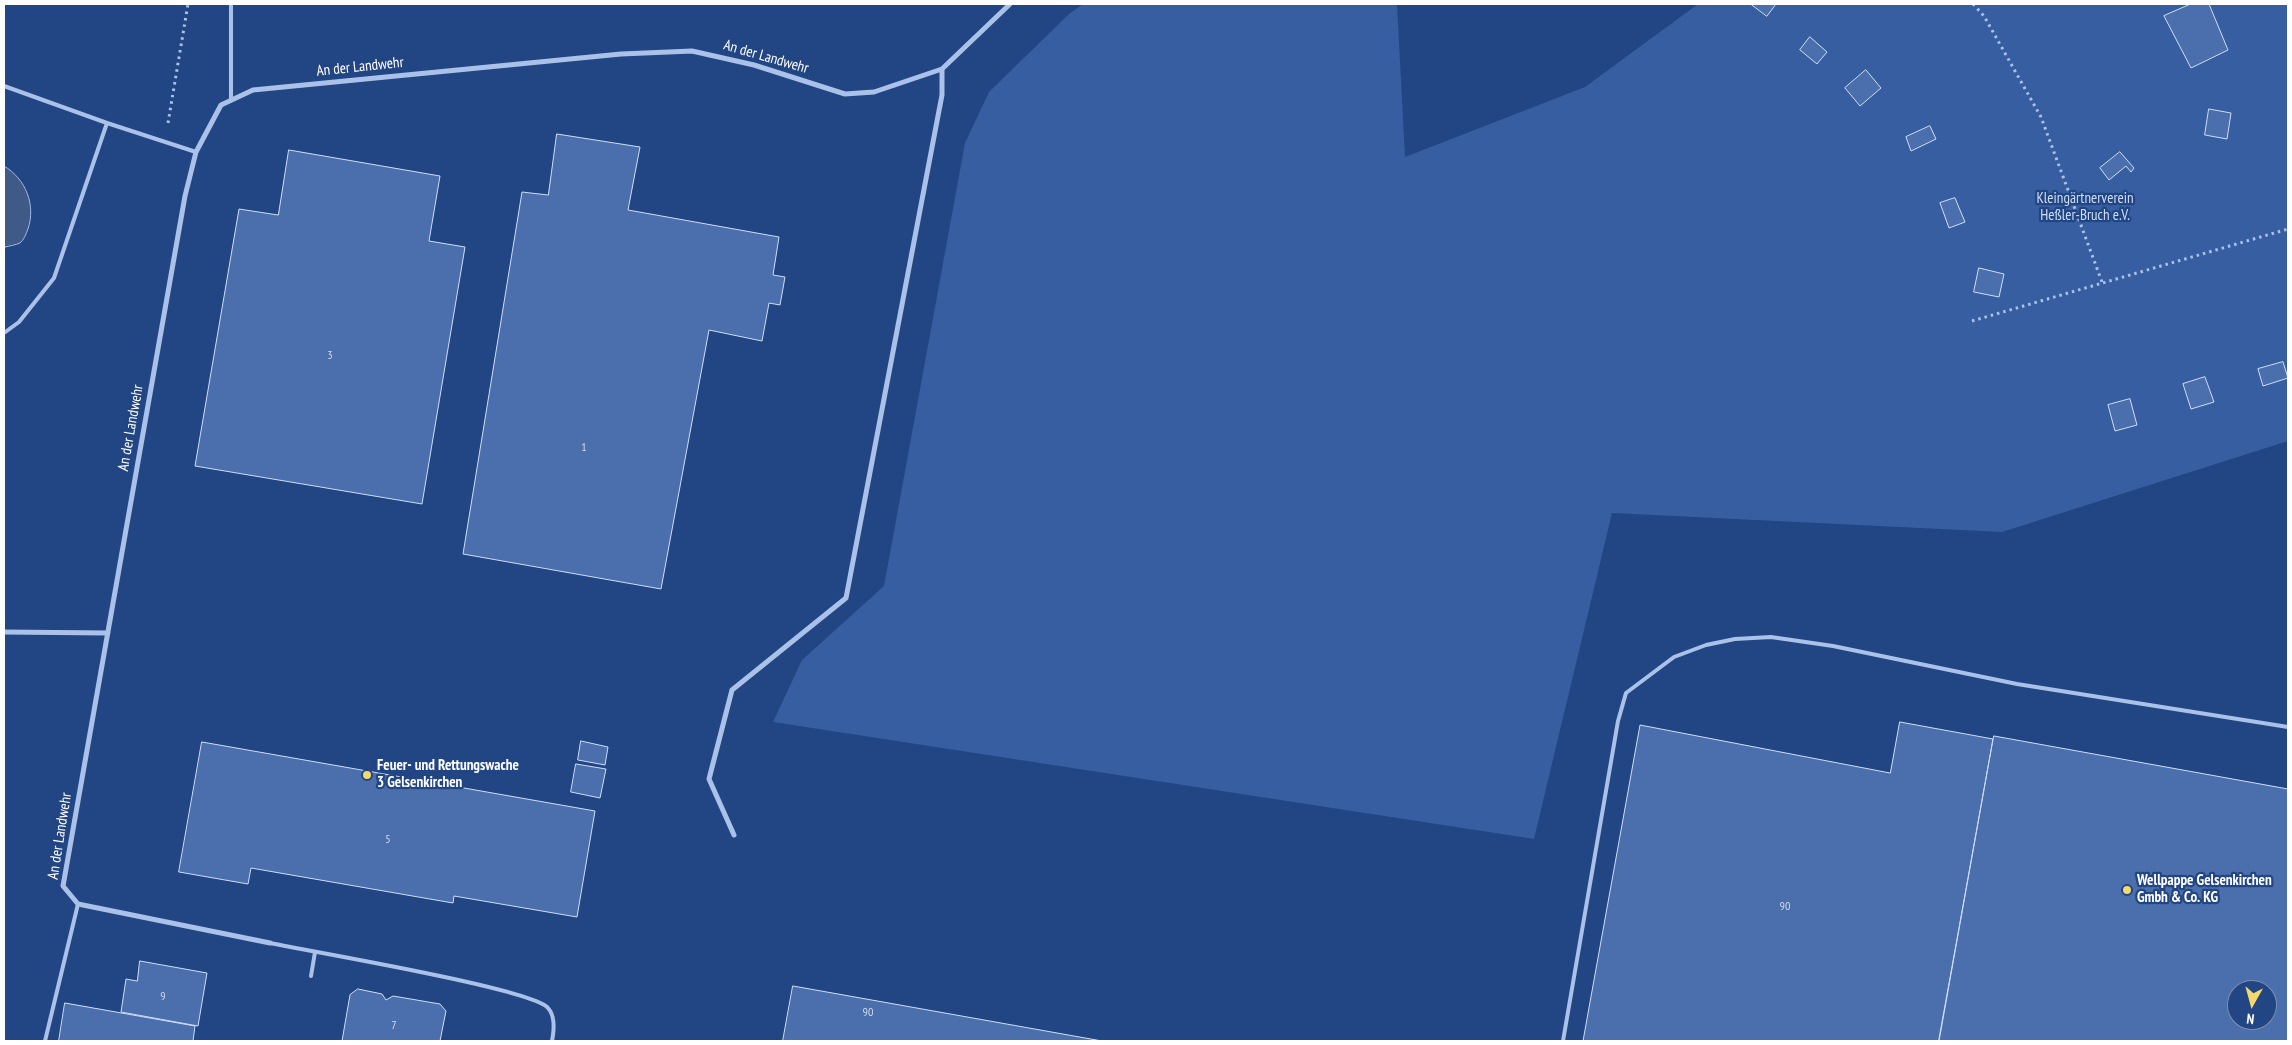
<!DOCTYPE html>
<html>
<head>
<meta charset="utf-8">
<style>
	body { margin:0 }
	#map { position:relative; width:2292px; height:1045px; overflow:hidden; background:#224584; font-family:"PT Sans Narrow",sans-serif }
	canvas { display:block }
	.frame { position:absolute; inset:0; border:5px solid #fff; pointer-events:none }
	.north { position:absolute; left:2227px; top:980px; width:50px; height:50px; box-sizing:border-box; background:#224584; border:1px solid #7a8fb5; border-radius:50%; rotate:187deg; font-size:14px; font-weight:700; line-height:20px; text-align:center; color:#fff }
	.north::after { content:''; display:block; margin:auto; width:18px; height:22px; background:#f5d86c; clip-path:polygon(50% 0,100% 100%,50% 72%,0 100%) }
</style>
</head>
<body>
<div id="map">
<canvas width="2292" height="1045"></canvas>
<div class="frame"></div>
<div class="north">N</div>
</div>
<script>
const ctx = document.querySelector('canvas').getContext('2d');
ctx.lineJoin = 'round';
function fillPath(path, color) { ctx.fillStyle = color; ctx.fill(path, 'evenodd'); }
function strokePath(path, color, width, dash) { ctx.strokeStyle = color; ctx.lineWidth = width; ctx.lineCap = dash ? 'butt' : 'round'; ctx.setLineDash(dash || []); ctx.stroke(path); }
function write(font, color, halo, rows, align = 'center') {
  ctx.font = font + ' "PT Sans Narrow",sans-serif'; ctx.lineWidth = 4.5; ctx.setLineDash([]); ctx.textBaseline = 'middle'; ctx.strokeStyle = halo; ctx.fillStyle = color; for (const [text, x, y, turn = 0] of rows) {
    ctx.save(); ctx.translate(x, y); ctx.rotate((+turn || 0) * Math.PI / 180); ctx.textAlign = isNaN(turn) ? turn : align; if (halo) ctx.strokeText(text, 0, 0); ctx.fillText(text, 0, 0); ctx.restore();
  }
}
fillPath(new Path2D(`
	M1083,4H1397L1405,157L1585,87L1698,4H2288V441L2002,532L1612,513L1534,839L773,722L802,660L884,586L965,143L989,92L1069,14Z`), '#365ea1');
const water = new Path2D(`
	M4,166C26,179 36,205 28,229C26,234 24,240 20,243C16,245 9,246 5,247L4,250Z`);
fillPath(water, '#405a88');
strokePath(water, '#9ebbea', 1);
const building = new Path2D(`
	M1751,4H1776L1767,16Z
	M2191,4H2209L2228,50L2191,68L2164,16Z
	M1810,37L1827,52L1817,64L1800,50Z
	M1866,70L1881,88L1860,106L1845,88Z
	M2209,109L2231,113L2227,139L2205,135Z
	M1930,126L1936,139L1911,151L1906,137Z
	M557,134L640,147L628,210L779,237L773,275L785,277L780,305L769,303L762,341L709,330L661,589L463,554L522,192L548,195Z
	M289,150L440,176L429,241L465,247L422,504L195,466L239,209L278,215Z
	M2120,152L2134,168L2131,172L2126,166L2109,180L2100,168Z
	M1955,198L1965,222L1949,228L1940,203Z
	M1979,268L2004,274L1999,297L1974,292Z
	M2283,362L2288,378L2263,386L2258,369Z
	M2205,377L2214,402L2191,409L2183,384Z
	M2130,399L2137,425L2115,431L2108,405Z
	M1900,722L1993,739L1939,1041H1583L1640,725L1890,773Z
	M1994,736L2288,789V1041H1939ZM2237,990H2267V1020H2237Z
	M581,741L608,747L605,765L578,760Z
	M202,742L595,811L577,917L454,896L453,903L251,868L248,884L179,872Z
	M576,764L606,769L600,798L571,792Z
	M140,961L207,973L198,1026L121,1012L126,979L137,981Z
	M793,986L1102,1041H783Z
	M358,989L382,994L386,1000L393,996L440,1004L446,1011L440,1041H342L350,995Z
	M65,1003L195,1026L193,1041H59Z`);
fillPath(building, '#4b6fac');
strokePath(building, '#cedef7', 1);
strokePath(new Path2D(`
	M1973,4L1984,16L2041,117L2102,282
	M168,123L188,4
	M1972,321L2288,229`), '#aac2e9', 3, [2.5, 4]);
strokePath(new Path2D(`
	M231,4V100
	M4,86L107,123L54,278L19,322L4,333
	M107,123L196,152
	M270,943C308,951 534,989 548,1008C556,1017 554,1031 552,1041
	M311,976L315,952
	M45,1041L78,904
	M1563,1041L1618,721L1626,693L1674,657L1706,645L1735,639L1771,637L1833,646L2017,684L2288,727`), '#aac2e9', 4);
strokePath(new Path2D(`
	M4,632L108,633
	M734,835L709,779L732,690L846,598L942,95V69
	M270,943L78,904L63,886L185,196L196,152L221,105L253,90L621,54L692,51L754,65L845,94L874,92L942,69L1010,4`), '#aac2e9', 5);
for (const [x, y, r, color] of [
	[367,775,5,"#f5d86c"],
	[2127,890,5,"#f5d86c"]
]) { const dot = new Path2D(); dot.arc(x, y, r, 0, 2 * Math.PI); ctx.fillStyle = color; ctx.fill(dot); strokePath(dot, '#224584', 2); }
write('12px', '#d2dbea', null, [
	["3",330,356],
	["1",584,448],
	["5",388,840],
	["90",1785,907],
	["9",163,997],
	["90",868,1013],
	["7",394,1026]
]);
write('15px', '#fff', '#224584', [
	["An der Landwehr",766,57,16],
	["An der Landwehr",360,67,-6],
	["An der Landwehr",131,428,-80],
	["An der Landwehr",60,836,-81]
]);
write('15px', '#cedef7', '#224584', [
	["Kleingärtnerverein",2085,199],
	["Heßler-Bruch e.V.",2085,216]
]);
write('bold 15px', '#fff', '#224584', [
	["Feuer- und Rettungswache",377,766],
	["3 Gelsenkirchen",377,783],
	["Wellpappe Gelsenkirchen",2137,881],
	["Gmbh & Co. KG",2137,898]
], 'left');
</script>
</body>
</html>
